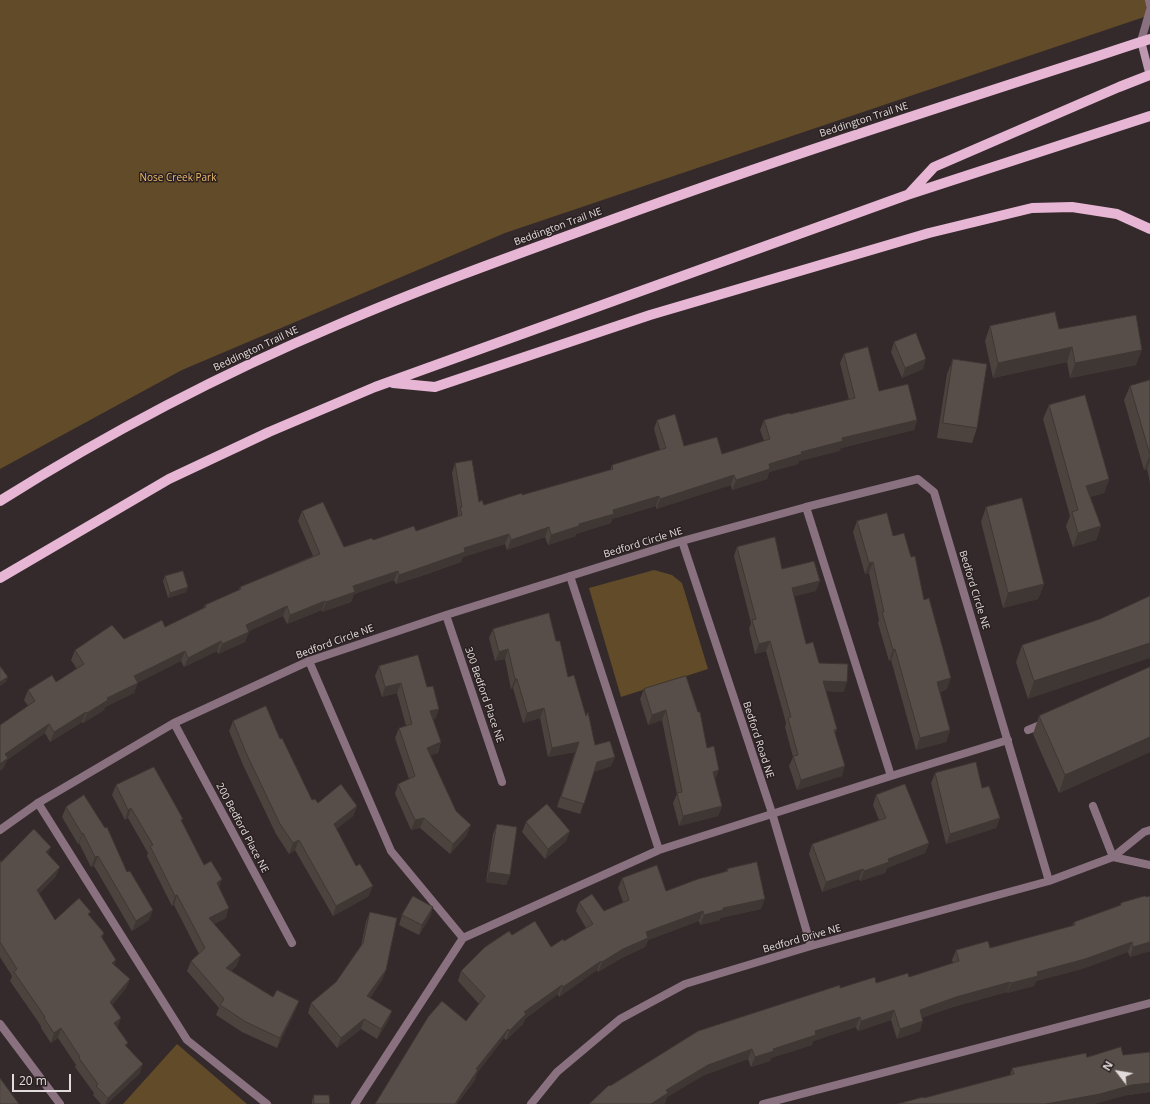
<!DOCTYPE html>
<html>
<head>
<meta charset="utf-8">
<style>
	body { margin:0 }
	#map { position:relative; width:1150px; height:1104px; overflow:hidden; background:#342a2b; font-family:"Open Sans",sans-serif }
	canvas { display:block }
	.north { position:absolute; left:1098px; top:1052px; width:40px; height:40px; -webkit-text-stroke:3px #2a2021; paint-order:stroke; rotate:301deg; font-size:11px; font-weight:700; line-height:16px; text-align:center; color:#e2dbdc }
	.north::after { content:''; display:block; margin:auto; width:14px; height:18px; background:#e2dbdc; clip-path:polygon(50% 0,100% 100%,50% 72%,0 100%) }
	.scale { position:absolute; left:12px; top:1074px; width:59px; height:18px; box-sizing:border-box; border:2px solid #e2dbdc; border-top:0; padding-left:5px; font-size:12px; line-height:14px; white-space:nowrap; color:#e2dbdc; -webkit-text-stroke:3px #2a2021; paint-order:stroke }
</style>
</head>
<body>
<div id="map">
<canvas width="1150" height="1104"></canvas>
<div class="north">N</div>
<div class="scale">20 m</div>
</div>
<script>
const ctx = document.querySelector('canvas').getContext('2d');
ctx.lineJoin = 'round';
function fillPath(path, color) { ctx.fillStyle = color; ctx.fill(path, 'evenodd'); }
function strokePath(path, color, width, dash) { ctx.strokeStyle = color; ctx.lineWidth = width; ctx.lineCap = dash ? 'butt' : 'round'; ctx.setLineDash(dash || []); ctx.stroke(path); }
function write(font, color, halo, rows, align = 'center') {
  ctx.font = font + ' "Open Sans",sans-serif'; ctx.lineWidth = 3; ctx.setLineDash([]); ctx.textBaseline = 'middle'; ctx.strokeStyle = halo; ctx.fillStyle = color; for (const [text, x, y, turn = 0] of rows) {
    ctx.save(); ctx.translate(x, y); ctx.rotate((+turn || 0) * Math.PI / 180); ctx.textAlign = isNaN(turn) ? turn : align; if (halo) ctx.strokeText(text, 0, 0); ctx.fillText(text, 0, 0); ctx.restore();
  }
}
fillPath(new Path2D(`
	M0,0H1150V15L505,233L182,370L0,469Z
	M654,570L672,575L682,583L708,669L621,697L589,588Z
	M177,1044L247,1104H123Z`), '#614b28');
strokePath(new Path2D(`
	M1149,0L1150,5
	M1141,41L1150,10
	M806,507L891,776
	M570,576L659,850
	M309,661L391,851L463,938
	M1028,730L1045,723
	M38,803L187,1040L267,1104
	M1093,806L1113,857
	M355,1104L463,938L659,850L891,776L1008,740
	M763,1104L1150,1003`), '#8a7180', 8);
strokePath(new Path2D(`
	M682,541L772,813L811,946
	M446,615L502,782
	M174,723L292,943
	M0,830L38,803L174,723L309,661L446,615L682,541L806,507L918,479L934,492L1049,881
	M1113,857L1150,865
	M0,1024L60,1104
	M531,1104L557,1072L620,1019L685,984L811,946L1049,881L1113,857L1144,832L1150,830`), '#8a7180', 8);
strokePath(new Path2D(`
	M1141,41L1150,76`), '#be98b0', 8);
strokePath(new Path2D(`
	M909,194L934,167L1119,87L1150,75
	M393,383L435,387L650,315L929,233L1032,208L1072,207L1117,214L1150,229
	M0,501C108,433 221,374 337,325C427,286 520,253 611,220C764,164 918,114 1073,64C1099,56 1124,47 1150,39
	M0,578L169,479L269,432L375,387L907,195L1150,116`), '#e7b6d5', 10);
fillPath(new Path2D(`
	M990,326L1059,329L1136,365L1070,378L1067,362L993,378L985,341Z
	M894,342L923,369L902,378L891,352Z
	M844,354L879,391L917,420L914,430L841,448L839,451L799,461L798,464L769,472L767,479L732,490L731,485L656,509V506L612,519L611,523L576,534V536L548,545L545,537L507,550L505,544L463,557L461,562L424,575L396,584L394,580L354,594L351,602L322,612V610L287,624L283,616L249,631L245,642L218,654L217,651L184,667L181,661L137,683L134,693L105,707L104,710L83,723L82,722L50,742L45,733L7,760L4,767L0,771L28,706L24,700L28,690L56,682L77,669L71,660L75,650L124,639L165,627L203,608L205,605L239,590L240,587L313,556L298,521L302,511L344,547L373,540L416,531L457,517L458,514L452,473L455,463L479,502L484,505L522,495L610,470L612,465L660,450L654,429L657,420L684,446L722,454L764,441L760,430L764,420L849,400L840,363Z
	M953,359L977,428L972,443L937,438L947,374Z
	M1150,380V483L1147,469L1144,470L1124,400L1130,386Z
	M1049,405L1109,479L1104,493L1090,497L1101,526L1096,540L1073,547L1066,526L1070,516L1043,419Z
	M986,507L1044,584L1038,599L1003,608L981,522Z
	M857,521L893,536L911,557L924,600L947,689L940,692L950,730L946,742L916,750L891,660L889,661L878,623L879,620L869,573L865,574L853,532Z
	M737,547L782,569L816,591L794,596L806,644L819,663L844,692L826,691L837,729L835,733L842,776L797,790L789,766L793,757L785,727L786,723L766,651L755,654L749,629L751,623L734,556Z
	M165,576L188,587L186,592L168,598L163,581Z
	M1100,619L1028,699L1016,662L1022,645Z
	M493,629L556,641L568,677L595,745L615,757L611,766L594,772L580,814L557,807L575,752L548,757L540,718L523,723L513,688L511,689L505,659L495,661L489,638Z
	M379,666L427,687L439,709L435,719H433L441,742L438,753L430,755L467,835L450,854L420,828L411,830L395,794L398,784L409,779L395,738L399,728L406,726L397,693L382,697L375,676Z
	M1150,667V752L1059,793L1033,734L1039,716Z
	M644,689L707,748L722,806L718,816L679,826L673,803L677,794L662,720L648,725L640,699Z
	M233,721L280,739L312,800L318,803L357,806L353,816L336,829L369,896L333,916L295,850L289,854L276,834L243,765L229,731Z
	M935,773L982,788L1000,818L996,828L946,844L931,783Z
	M116,785L182,822L204,865L219,888L226,918L214,924L237,965L231,971L273,997L299,1001L295,1011L277,1048L242,1032L216,1015L219,1008L187,971L191,961L199,954L174,905L172,906L147,856L148,853L128,818L125,820L112,795Z
	M876,795L929,843L925,853L887,868L885,873L860,881L859,879L822,892L809,854L812,844L879,820L873,805Z
	M66,807L127,872L149,920L132,931L94,866L91,867L79,843L78,844L62,817Z
	M526,822L570,831L566,841L545,859L522,832Z
	M497,824L510,875L506,885L486,882L493,834Z
	M48,854L56,876L39,894L55,920L90,916L104,933L102,938L114,965L130,979L126,988L112,1005L121,1018L117,1028L128,1043L126,1046L140,1073L107,1104H101L93,1095L94,1093L75,1067L76,1065L58,1038L51,1043L41,1028V1026L10,981L12,976L0,957V860L1,862Z
	M727,869L761,909L720,918V920L700,925L699,921L648,940L645,947L620,959L598,972L597,970L559,997L558,994L525,1019L523,1024L506,1040L504,1038L477,1073L475,1080L457,1104H375L466,1021L479,1004L458,981L461,971L512,935L551,947L564,941L586,928L576,911L579,902L604,911L623,902L618,888L622,878L666,891L726,871Z
	M1150,896V951L1130,957L1128,952L1082,969L1036,981L1034,986L1007,993V992L953,1007L922,1017L920,1031L897,1039L891,1020L858,1031L856,1027L813,1041L812,1045L771,1058L770,1061L751,1067L748,1059L704,1075L667,1097L665,1103L610,1086L840,988L876,983L909,977L953,963L952,960L956,950L990,948L1072,926L1074,922L1120,905L1121,903Z
	M433,907L430,917L419,935L399,925L402,915Z
	M370,912L386,970L382,980L370,998L392,1011L388,1021L377,1039L361,1029L337,1048L308,1013L311,1003L336,982L361,946L366,922Z
	M1150,1052V1092L1128,1095L924,1098L1010,1075L1012,1068L1087,1057L1123,1055Z
	M314,1095L330,1104H312V1100Z`), '#4c433f');
fillPath(new Path2D(`
	M1072,347L1067,362L993,378L998,363Z
	M1142,350L1136,365L1070,378L1075,363Z
	M926,359L923,369L902,378L905,368Z
	M917,420L914,430L841,448L839,451L799,461L798,464L769,472L767,479L732,490L736,480L769,464L801,452L842,438Z
	M1150,455V460L1147,469L1144,470Z
	M734,475L731,485L656,509L660,499Z
	M1109,479L1104,493L1081,500L1086,486Z
	M659,496L656,506L612,519L611,523L576,534V536L548,545L551,535L613,510Z
	M1101,526L1096,540L1073,547L1078,533Z
	M549,527L545,537L507,550L511,540Z
	M509,534L505,544L463,557L461,562L396,584L399,575L464,548Z
	M873,562L869,573L865,574L869,563Z
	M398,571L394,580L354,594L351,602L322,612L326,602L353,586Z
	M820,581L816,591L788,598L792,588Z
	M1044,584L1038,599L1003,608L1008,593Z
	M188,587L186,592L168,598L170,593Z
	M325,601L322,610L287,624L290,615Z
	M287,606L283,616L242,634L246,625Z
	M249,632L245,642L218,654L222,644Z
	M221,641L217,651L184,667L188,658Z
	M770,641L766,651L755,654L759,644Z
	M1150,643V658L1028,699L1034,681Z
	M508,649L505,659L495,661L499,652Z
	M895,649L891,660L889,661L893,650Z
	M185,651L181,661L131,686L134,676Z
	M8,677L6,682L0,686V682Z
	M951,678L947,689L933,693L937,682Z
	M515,679H517L513,688L511,689Z
	M823,681L847,682L844,692L820,691Z
	M138,683L134,693L105,707L104,710L83,723L87,713L107,698Z
	M401,683L397,693L382,697L385,687Z
	M544,708L540,718L523,723L527,713Z
	M439,709L435,719L427,721L430,711Z
	M666,710L662,720L648,725L652,715Z
	M86,712L82,722L50,742L54,732Z
	M49,724L45,733L7,760L4,767L0,771V764L5,754Z
	M950,730L946,742L916,750L920,738Z
	M1150,737V752L1059,793L1065,775Z
	M441,742L438,753L423,758L427,748Z
	M579,742L575,752L548,757L552,748Z
	M615,757L611,766L594,772L597,762Z
	M845,766L842,776L797,790L801,780Z
	M719,770L715,780L709,782L713,772Z
	M357,806L353,816L330,834L334,824Z
	M722,806L718,816L679,826L683,816Z
	M131,808L128,818L125,820L128,810Z
	M424,818L420,828L411,830L415,820Z
	M1000,818L996,828L946,844L950,834Z
	M471,825L467,835L450,854L453,844Z
	M570,831L566,841L545,859L548,849Z
	M83,833L79,843L78,844L82,834Z
	M299,840L295,850L289,854L293,843Z
	M929,843L925,853L887,868L885,873L860,881L864,871L888,859Z
	M51,847L47,857L46,852Z
	M98,856L94,866L91,867L95,857Z
	M60,867L56,876L33,900L37,890Z
	M863,869L859,879L822,892L826,882Z
	M489,872L510,875L506,885L486,882Z
	M222,879L219,889L217,883Z
	M373,886L369,896L333,916L336,906Z
	M177,895L174,905L172,906L175,896Z
	M765,899L761,909L720,918V920L700,925L704,915L723,908Z
	M433,907L430,917L419,935L422,925Z
	M229,908L226,918L206,928L209,918Z
	M153,910L149,920L132,931L136,921Z
	M703,911L699,921L648,940L645,947L620,959L598,972L602,962L646,932Z
	M1132,942L1128,952L1082,969L1036,981L1034,986L1007,993L1011,983L1037,972Z
	M1150,942V951L1130,957L1133,947Z
	M241,955L237,965L223,978L226,968Z
	M116,960L113,970L112,963Z
	M601,961L597,970L559,997L563,987Z
	M386,970L382,980L364,1006L367,996Z
	M130,979L126,988L107,1012L110,1002Z
	M1010,982L1007,992L953,1007L916,1020L920,1010L956,997Z
	M562,985L558,994L525,1019L523,1024L506,1040L509,1031L524,1012Z
	M299,1001L295,1011L277,1048L280,1038Z
	M894,1010L891,1020L858,1031L861,1021Z
	M392,1011L388,1021L377,1039L381,1029Z
	M860,1017L856,1027L813,1041L812,1045L771,1058L770,1061L751,1067L755,1057L773,1049L815,1031Z
	M121,1018L117,1028L110,1033L114,1023Z
	M364,1019L361,1029L337,1048L341,1038Z
	M923,1021L920,1031L897,1039L900,1029Z
	M61,1028L58,1038L51,1043L54,1033Z
	M508,1029L504,1038L477,1073L475,1080L457,1104H455L476,1069Z
	M752,1049L748,1059L704,1075L667,1097L665,1103L664,1104H651L666,1090L708,1065Z
	M143,1064L140,1073L107,1104H105L108,1098Z
	M1150,1083V1092L1128,1095L1095,1104H1046L1132,1085Z`), '#3e3733');
const building = new Path2D(`
	M1055,312L1059,329L1136,315L1142,350L1075,363L1072,347L998,363L990,326Z
	M916,333L926,359L905,368L894,342Z
	M868,347L879,391L908,384L917,420L842,438L843,441L801,452L802,454L769,464L770,469L736,480L734,475L660,499L659,496L613,510L614,514L579,524V526L551,535L549,527L511,540L509,534L464,548L465,552L428,565L399,575L398,571L353,586L355,592L326,602L325,601L290,615L287,606L246,625L249,632L222,644L221,641L188,658L185,651L134,676L138,683L107,698L108,700L87,713L86,712L54,732L49,724L5,754L8,758L0,764V725L35,701L28,690L52,675L56,682L84,664L75,650L112,625L124,639L162,620L165,627L206,607L205,605L241,589L240,587L320,554L302,511L323,502L344,547L372,538L373,540L414,526L416,531L462,515L460,507H462L455,463L472,460L479,502L482,500L484,505L522,493V495L613,469L612,465L666,448L657,420L675,414L684,446L717,437L722,454L770,439L764,420L789,413L790,414L855,398L844,354Z
	M953,359L987,364L977,428L943,423Z
	M1150,380V455L1130,386Z
	M1085,395L1109,479L1086,486L1101,526L1078,533L1072,512L1078,510L1049,405Z
	M1022,498L1044,584L1008,593L986,507Z
	M887,513L893,536L904,533L911,557L915,556L924,600L929,598L951,678L937,682L950,730L920,738L895,649L893,650L882,612H884L873,562L869,563L857,521Z
	M775,537L782,569L814,561L820,581L792,588L806,644L813,642L819,663L848,664L847,682L823,681L837,729L834,730L845,766L801,780L793,756L798,755L788,718L791,717L770,641L759,644L752,620L756,619L737,547Z
	M183,571L188,587L170,593L165,576Z
	M1150,596V643L1034,681L1022,645L1100,619Z
	M549,613L556,641H560L568,677L574,675L586,716L588,712L595,745L610,741L615,757L597,762L584,804L561,797L579,742L552,748L544,708L527,713L517,679H515L508,649L499,652L493,629Z
	M418,655L427,687L433,686L439,709L430,711L441,742L427,748L456,811L471,825L453,844L424,818L415,820L398,784L415,776L399,728L412,724L401,683L385,687L379,666Z
	M0,666L8,677L0,682Z
	M1150,667V737L1065,775L1039,716Z
	M686,676L698,712H700L707,748L714,746L719,770L713,772L722,806L683,816L677,793L682,792L666,710L652,715L644,689Z
	M266,706L280,739L282,738L312,800L315,799L318,803L341,784L357,806L334,824L356,866L360,864L373,886L336,906L299,840L293,843L280,824L247,755L233,721Z
	M976,762L982,788L989,786L1000,818L950,834L935,773Z
	M154,767L183,819L181,820L204,865L211,861L222,879L217,883L229,908L209,918L241,955L226,968L273,997L277,990L299,1001L280,1038L246,1022L220,1005L224,999L191,961L205,948L177,895L175,896L150,846L153,845L131,808L128,810L116,785Z
	M905,784L929,843L888,859L889,862L864,871L863,869L826,882L812,844L886,818L876,795Z
	M84,795L105,828L107,827L127,872L130,871L153,910L136,921L98,856L95,857L83,833L82,834L66,807Z
	M547,804L570,831L548,849L526,822Z
	M497,824L517,827L510,875L489,872Z
	M34,829L51,847L46,852L60,867L37,890L55,920L79,898L91,912L88,914L104,933L101,936L116,960L112,963L130,979L110,1002L121,1018L114,1023L128,1043L125,1045L143,1064L108,1098L96,1086L98,1084L79,1058L80,1057L61,1028L54,1033L44,1018L45,1017L14,972L17,969L0,942V860L1,862Z
	M757,862L765,899L723,908V910L704,915L703,911L646,932L648,938L623,949L602,962L601,961L563,987L562,985L524,1012L526,1014L509,1031L508,1029L476,1069L478,1070L462,1093L455,1104H375L428,1017L442,1001L466,1021L485,996L461,971L485,947L509,931L512,935L535,921L551,947L563,939L564,941L593,924L579,902L592,894L604,911L629,900L622,878L657,865L666,891L698,879L728,871L727,869Z
	M413,896L433,907L422,925L402,915Z
	M1145,896L1146,897L1150,896V942L1133,947L1132,942L1085,959L1037,972L1038,976L1011,983L1010,982L956,997L920,1010L923,1021L900,1029L894,1010L861,1021L860,1017L815,1031L816,1035L773,1049L774,1051L755,1057L752,1049L708,1065L666,1090L668,1093L651,1104H589L609,1085L610,1086L698,1031L840,985V988L875,977L876,983L908,973L909,977L959,961L956,950L988,941L990,948L1075,925L1074,922L1121,905V903Z
	M370,912L397,918L386,970L367,996L392,1011L381,1029L364,1019L341,1038L311,1003L336,982L363,943Z
	M1121,1047L1123,1055L1150,1052V1083L1132,1085L1100,1094L1046,1104H897L923,1097L924,1098L1014,1074L1012,1068L1086,1053L1087,1057Z
	M0,1078L19,1104H0Z
	M314,1095H329L330,1104H314Z`);
fillPath(building, '#584e49');
strokePath(building, '#3e3733', 1);
write('10px', '#e2dbdc', '#2a2021', [
	["Beddington Trail NE",864,120,-18],
	["Beddington Trail NE",558,227,-20],
	["Beddington Trail NE",256,349,-25],
	["Bedford Circle NE",643,543,-17],
	["Bedford Circle NE",974,590,73],
	["Bedford Circle NE",335,642,-20],
	["300 Bedford Place NE",484,695,71],
	["Bedford Road NE",758,740,72],
	["200 Bedford Place NE",242,828,62],
	["Bedford Drive NE",802,939,-16]
]);
write('10px', '#eebd6e', '#2a2021', [
	["Nose Creek Park",178,178]
]);
</script>
</body>
</html>
